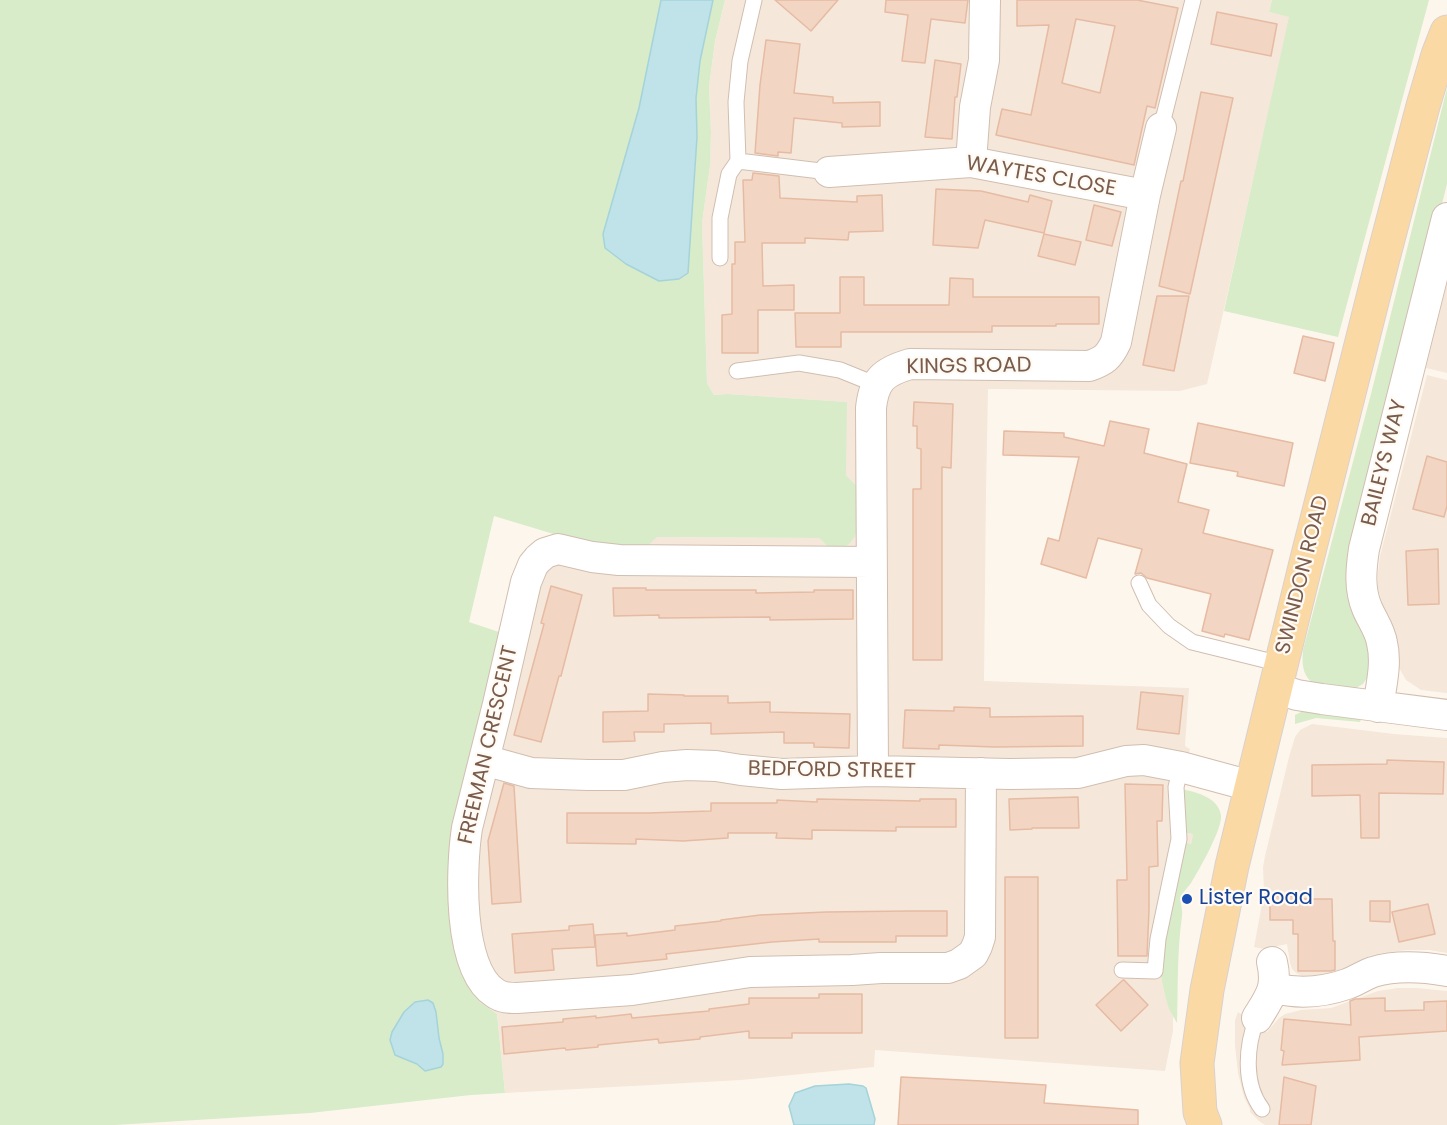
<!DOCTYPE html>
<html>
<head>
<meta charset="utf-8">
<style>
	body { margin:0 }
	canvas { display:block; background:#fdf6ec }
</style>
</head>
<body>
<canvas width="1447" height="1125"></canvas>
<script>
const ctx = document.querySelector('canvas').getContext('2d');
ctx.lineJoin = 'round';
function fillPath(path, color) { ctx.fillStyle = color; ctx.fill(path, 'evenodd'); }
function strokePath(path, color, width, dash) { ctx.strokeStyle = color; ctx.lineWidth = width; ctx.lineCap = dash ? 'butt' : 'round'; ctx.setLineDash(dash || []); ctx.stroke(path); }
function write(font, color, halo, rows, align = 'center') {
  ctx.font = font + ' Poppins,sans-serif'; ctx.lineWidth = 4.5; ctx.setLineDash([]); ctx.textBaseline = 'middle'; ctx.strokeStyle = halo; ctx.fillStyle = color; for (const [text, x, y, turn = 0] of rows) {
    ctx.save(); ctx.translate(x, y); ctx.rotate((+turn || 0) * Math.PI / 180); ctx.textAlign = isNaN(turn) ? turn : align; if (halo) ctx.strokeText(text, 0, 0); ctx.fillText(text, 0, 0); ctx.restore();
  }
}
fillPath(new Path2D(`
	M725,0H1272L1269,12L1290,17L1207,384L1180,391L988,389L986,492L984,681L1189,688L1185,746L1190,749L1181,789V801L1187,825V833L1193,834L1191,844L1186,842L1160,972L1165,996L1173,1016V1031L1165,1071L875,1050L874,1067L741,1080L505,1093L497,1014L480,1002L468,985L458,949L519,566L657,537L819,538L828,547L851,542L856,534V485L846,475V402L727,394L714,395L707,383L702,223L710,166L711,132L709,87L715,41Z
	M1447,283V373L1426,368Z
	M1427,375L1447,380V693L1421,690L1406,680L1398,666L1378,588V573L1380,556Z
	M1312,724L1394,734L1447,738V953L1429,950H1407L1382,953L1369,956L1338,971L1327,974L1302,976L1296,973L1292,969L1290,963L1287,944L1264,949L1254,947L1264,893L1263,867L1265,856L1289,757L1295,737L1300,730Z
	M1398,988H1417L1447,991V1125H1265L1259,1121L1250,1112V1109L1244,1097L1238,1073L1235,1046V1020L1238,1012L1267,1032L1279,1018L1285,1014L1301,1010L1331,1008L1378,991Z`), '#f5e8da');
fillPath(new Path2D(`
	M0,0H725L715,41L709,87L711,132L710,166L702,223L707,383L714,395L727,394L847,402L846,475L856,485V534L854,538L851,542L845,547H828L819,538L657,537L646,547L590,545L494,516L469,622L502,633L458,949L468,985L480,1002L497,1014L505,1093L471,1095L310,1113L115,1125H0Z
	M1272,0H1429L1338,337L1224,311L1289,17L1269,12Z
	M1447,88V184L1355,549L1372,640L1371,672L1363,684L1349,692C1320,686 1299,688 1303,650L1371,394Z
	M1312,711L1362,717L1360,722L1316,718L1295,724V715L1301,712Z
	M1181,789C1196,792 1218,797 1221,815C1223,828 1199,870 1191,883C1188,888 1182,892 1181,898C1180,904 1183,910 1182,916C1177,952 1178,987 1177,1023L1169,1009L1165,996L1160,972L1164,928L1185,842L1191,844L1193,834L1187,833C1187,817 1181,805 1181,789Z`), '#d8ecc9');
const water = new Path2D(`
	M661,0H713L700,61L696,98L697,137L688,273L679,279L659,281L626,264L605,248L603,234L639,108Z
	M428,1000L433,1003L436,1012L439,1038L443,1054V1064L441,1067L425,1071L417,1064L395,1055L390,1040L392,1032L404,1012L415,1002Z
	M849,1084L863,1086L866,1088L875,1119L874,1125H794L789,1106L795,1093L815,1086Z`);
fillPath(water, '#bfe3e8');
strokePath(water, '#a5d3da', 1.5);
const building = new Path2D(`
	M775,0H838L811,31Z
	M886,0H968L965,23L931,19L925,63L902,61L908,15L885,12Z
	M1017,0H1137L1178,8L1155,108L1147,106L1134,165L996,135L1002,109L1031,115L1049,25L1017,26ZM1076,19L1115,26L1100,93L1062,83Z
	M1217,12L1277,24L1271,56L1211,44Z
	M766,40L800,44L794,93L833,97V103L880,102V126L842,127V123L794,118L791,153L778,152V156L755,153L760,85Z
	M935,60L961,64L957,97H955L952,139L925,137Z
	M1201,92L1233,98L1190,294L1159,286L1181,181H1183Z
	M753,173L779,176L780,198L857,202V196L882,195L883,231L849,232L848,240L805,238V243H762L763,286L794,285V310H758V353H722V315L732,314V264H735V242H745L743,180H752Z
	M936,189L981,191L1028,202L1030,195L1052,201L1044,233L985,220L978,248L933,245Z
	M1094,205L1121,212L1112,246L1086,240Z
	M1044,234L1081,242L1075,265L1038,256Z
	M840,277H864V305H949L950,278L973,279V297H1099V324H1056V326H992V332H841V347H796L795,313H840Z
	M1157,296H1189L1174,371L1143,365Z
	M1303,336L1334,343L1325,381L1294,373Z
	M914,402L953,404L951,468L942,467V660H913V489H921V449L917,448V426H913Z
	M1110,421L1149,429L1144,453L1187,464L1178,502L1209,510L1203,533L1273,550L1249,640L1225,634L1224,637L1202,631L1211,594L1147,578L1141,573L1135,574L1142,549L1098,538L1086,578L1041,564L1048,538L1059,541L1079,457L1003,455L1004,431L1064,433V437L1104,446Z
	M1198,423L1293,443L1284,486L1237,476L1238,472L1190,463Z
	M1427,456L1447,462V506L1444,517L1413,509Z
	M1438,549L1439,604L1408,605L1406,551Z
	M551,586L582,595L561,676H559L541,742L514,735L544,624L541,623Z
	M613,588H646V590H756V593L814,592V590H853V619L770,620V617L659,618V615L614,616Z
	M1141,692L1183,696L1179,734L1137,729Z
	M648,694L684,695V696H728V703L770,702V712L850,714L849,748L814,747V743H784V732L711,734V723L664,724V732H634L635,741L603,742V712L648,711Z
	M954,707L990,708V717L1083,716V746L995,747L939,745V749L903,748L905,710L954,711Z
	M1387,760L1444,762L1443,794L1379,793V838H1361L1360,795L1312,796V765L1387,764Z
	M504,783L514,786L521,902L492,904L488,841Z
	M1125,784L1163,785L1162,821H1157L1158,866L1149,867V910L1147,956H1118L1117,880H1127Z
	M1078,797L1079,828H1032V829L1010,830L1009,799Z
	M817,799L920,801V799H956V827H896V831L812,830V839L776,838L777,833H728V838L683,841L636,839V844L567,843V813H648L711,811V803H777V800L817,802Z
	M1005,877H1038V1038H1005Z
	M1270,896H1299V899H1332L1333,941H1335V970L1330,971H1298V934H1293V920H1270Z
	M1370,901H1390V922L1370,921Z
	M1428,904L1435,934L1399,942L1392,912Z
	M909,911H947V936H896V942H819V939L772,942L666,954L667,959L597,966L595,935L627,933V936L675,930V926L721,921V920L760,915L826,912Z
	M593,924L595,947L552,949L554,970L515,973L512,934L569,930V926Z
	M1123,980H1124L1148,1005L1121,1031L1096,1005Z
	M819,994H862V1033H792V1038H749V1031L700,1037V1039L659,1043L658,1039L598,1045V1047L566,1050L565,1048L504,1054L502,1027L563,1022V1019L596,1016V1018L631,1014L632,1018L709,1011V1009L749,1004V998H819Z
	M1385,998V1011L1424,1010V1002L1447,1001V1031L1359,1037L1360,1060L1282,1065L1284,1051L1281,1050L1284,1019L1351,1025L1350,1001L1355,999Z
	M901,1077L982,1081L1046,1085L1044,1103L1138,1110V1125H898Z
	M1284,1077L1316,1086L1311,1125H1279Z`);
fillPath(building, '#f3d5c3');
strokePath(building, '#e6bba3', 1.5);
const lane = new Path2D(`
	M754,0L740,61L736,102L738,161L829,172
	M1161,128L1193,0
	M720,258V218L729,174L738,161
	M737,371L799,363L840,370L877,385
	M1139,583L1149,605L1169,626L1192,642L1281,664
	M1122,970L1155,971L1158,939L1179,839L1176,787L1181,767
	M1257,1018C1246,1046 1243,1084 1262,1109`);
const street = new Path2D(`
	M971,162L975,107L984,60L985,0
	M829,172L971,162L1145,195
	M871,562L619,560L592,557L558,549L545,553L538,559L533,565L526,582L498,704L467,828C461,867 457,969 495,993C502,998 510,998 517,998L632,990L750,972L852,970L881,968H948L959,964L973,954L977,946L980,937L981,773
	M1275,688L1297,695L1322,699L1447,715
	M1378,707C1381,687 1387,663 1382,643C1380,630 1372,620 1367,608C1359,589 1361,569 1364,549L1447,218
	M484,760L531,773L588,775H624L663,767L687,765L716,766L741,770L782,774L873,771L1010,774L1078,773L1126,761L1144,760L1181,767L1251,786
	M873,771L871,408C874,380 883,372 910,364L1089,366C1104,361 1109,357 1116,342L1145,195L1161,128
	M1274,988C1298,994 1324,992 1347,984C1356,981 1364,975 1373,972C1396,965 1424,967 1447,971
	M1257,1018C1270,997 1278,988 1272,962`);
const primary = new Path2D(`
	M1205,1125L1200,1112L1197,1063L1207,990L1232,866L1306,563L1382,262L1423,106L1438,55L1447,32`);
strokePath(lane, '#d1beb0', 17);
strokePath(street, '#d1beb0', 32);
strokePath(primary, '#dad1cd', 35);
strokePath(lane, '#fff', 15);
strokePath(street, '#fff', 30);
strokePath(primary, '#fbd9a5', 33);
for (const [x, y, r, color] of [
	[1187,899,6,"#1a4fb4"]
]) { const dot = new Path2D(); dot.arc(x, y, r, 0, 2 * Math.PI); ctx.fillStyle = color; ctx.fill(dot); strokePath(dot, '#fffaf3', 2); }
write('21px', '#7a5c4d', '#fffaf3', [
	["WAYTES CLOSE",1041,177,10],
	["KINGS ROAD",969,367,-1],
	["BAILEYS WAY",1385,463,-76],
	["SWINDON ROAD",1303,575,-76],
	["FREEMAN CRESCENT",489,745,-77],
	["BEDFORD STREET",832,771,1]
]);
write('21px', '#164399', '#fffaf3', [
	["Lister Road",1199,899]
], 'left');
</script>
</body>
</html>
